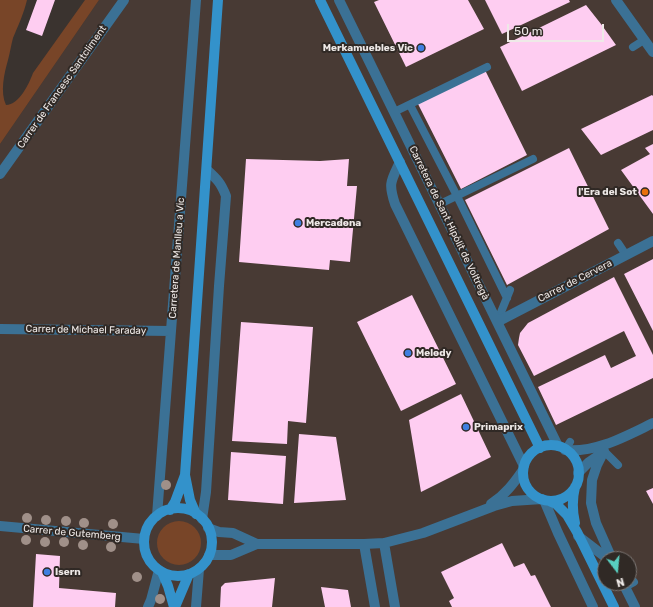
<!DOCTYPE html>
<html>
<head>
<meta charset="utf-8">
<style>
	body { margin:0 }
	#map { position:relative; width:653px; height:607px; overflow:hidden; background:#3a332f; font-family:Rubik,sans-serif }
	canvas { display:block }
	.north { position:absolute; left:597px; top:551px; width:40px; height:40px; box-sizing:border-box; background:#302925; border:1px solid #7c7673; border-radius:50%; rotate:164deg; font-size:11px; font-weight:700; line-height:16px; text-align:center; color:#eee9e7 }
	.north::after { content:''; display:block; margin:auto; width:14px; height:18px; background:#58cec0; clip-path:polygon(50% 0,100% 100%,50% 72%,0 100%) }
	.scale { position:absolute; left:507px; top:24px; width:97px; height:18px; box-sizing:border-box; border:2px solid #eee9e7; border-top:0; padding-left:5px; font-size:12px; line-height:14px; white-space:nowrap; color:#eee9e7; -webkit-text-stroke:3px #302925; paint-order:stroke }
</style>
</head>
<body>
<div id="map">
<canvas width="653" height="607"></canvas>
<div class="north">N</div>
<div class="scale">50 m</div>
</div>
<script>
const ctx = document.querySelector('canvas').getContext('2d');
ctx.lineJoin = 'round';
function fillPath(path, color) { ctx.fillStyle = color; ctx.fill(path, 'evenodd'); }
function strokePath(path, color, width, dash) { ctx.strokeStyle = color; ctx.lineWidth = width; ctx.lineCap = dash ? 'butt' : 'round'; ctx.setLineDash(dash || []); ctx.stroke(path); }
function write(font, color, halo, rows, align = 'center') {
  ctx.font = font + ' Rubik,sans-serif'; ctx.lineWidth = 4; ctx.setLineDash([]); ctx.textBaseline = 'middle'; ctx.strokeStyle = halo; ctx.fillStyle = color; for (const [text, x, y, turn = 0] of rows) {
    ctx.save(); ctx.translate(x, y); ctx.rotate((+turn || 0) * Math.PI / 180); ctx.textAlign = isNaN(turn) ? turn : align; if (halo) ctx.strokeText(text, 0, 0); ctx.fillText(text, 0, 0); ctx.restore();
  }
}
fillPath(new Path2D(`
	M99,0H653V607H0V144ZM605,559H629V583H605Z`), '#483a34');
fillPath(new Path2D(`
	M0,0H27C24,13 18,26 13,38C11,45 10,53 8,60C4,74 0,92 6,105C19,105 29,84 33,73L85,0H99L0,144Z
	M157 543a22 22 0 1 1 44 0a22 22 0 1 1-44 0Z`), '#784528');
fillPath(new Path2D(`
	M37,0H55L42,36L26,30Z
	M379,0H468L484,29L406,67L374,2Z
	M485,0H569L570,2L502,34Z
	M586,5L601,24L616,45L522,91L500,47Z
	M485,70L527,155L461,189L418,104Z
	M652,95L653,96V130L601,155L581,129Z
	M653,144V214L621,170L650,154L645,148Z
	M569,148L609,229L507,285L465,200Z
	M246,159L320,161L349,159L347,186H357L350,262L330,260L329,270L239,262Z
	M653,259V331L624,274Z
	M614,277L653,355V378L556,425L538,387L605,355L611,368L636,356L624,331L534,376L518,345L519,338L520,333L528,323Z
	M412,295L456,384L401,411L357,322Z
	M241,322L313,327L306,423L288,421L287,444L232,441Z
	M461,394L491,457L421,492L409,420Z
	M299,434L336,437L346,500L294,503Z
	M231,452L286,456L283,504L228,500Z
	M653,488V504L646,491Z
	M502,543L514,567L524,563L531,576L535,575L551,607H452L449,601L454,598L441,572Z
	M36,554L60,556L59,588L116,593L115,607H33Z
	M275,578L272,607H220L221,587L225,583Z
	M321,587L348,590L351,607H325Z`), '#fecdf1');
strokePath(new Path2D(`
	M633,47L644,40
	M410,105L457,196L507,298
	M394,112L487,67
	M440,204L533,159
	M618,243L626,255
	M497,322L510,290
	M565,450L570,442
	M604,451L618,465
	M625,587L634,582`), '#3b7195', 8);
strokePath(new Path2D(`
	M339,0L558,446
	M616,0L653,52
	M400,162C391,181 388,183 395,204L524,466
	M0,174L124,0
	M497,322L653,241
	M0,329L171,331
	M565,450C596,453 626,436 653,423
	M604,451L597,465L592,480L591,503L596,523L612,559
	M578,473L589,462L602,453
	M544,500L558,533L593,607
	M491,504C505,495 514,483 523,470
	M157,516L196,0
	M202,519L206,492L219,286L226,196C221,183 217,179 207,170
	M0,526L144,539
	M208,528L219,532L233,533L257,544
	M578,536L608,559
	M384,543L395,607
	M364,544L375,607
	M209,555H231L257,544H364L384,543L423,533L494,506L512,501L542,499
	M623,583L635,607
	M148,607L151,600L159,570
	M196,607L199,569`), '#3b7195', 10);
strokePath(new Path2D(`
	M320,0L540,448
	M523 473a28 28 0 1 1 56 0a28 28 0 1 1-56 0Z
	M549,501L556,504L567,515L577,532L614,607
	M144 542a34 34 0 1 1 68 0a34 34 0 1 1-68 0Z
	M170,510L175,502L185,475
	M196,514L190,500L185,475L218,0
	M575,523C572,510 572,499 575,487
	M162,572L168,586L174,607
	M175,607L189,574`), '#3392cb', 10);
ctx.fillStyle = '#a09089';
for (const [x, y] of [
	[166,485],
	[27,518],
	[46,520],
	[66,521],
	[84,523],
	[113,524],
	[26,540],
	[45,542],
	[64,542],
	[83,545],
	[111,547],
	[137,577],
	[160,599]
]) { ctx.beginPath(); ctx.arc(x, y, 5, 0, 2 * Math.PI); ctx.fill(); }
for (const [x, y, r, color] of [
	[421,48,4,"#3f7fe0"],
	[645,192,4,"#e8710a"],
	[298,223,4,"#3f7fe0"],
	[408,353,4,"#3f7fe0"],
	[466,427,4,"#3f7fe0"],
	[47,572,4,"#3f7fe0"]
]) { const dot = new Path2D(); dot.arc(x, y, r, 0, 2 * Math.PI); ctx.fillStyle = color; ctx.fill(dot); strokePath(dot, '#302925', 1.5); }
write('bold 10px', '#eee9e7', '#302925', [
	["Merkamuebles Vic",413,48,"right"],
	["l'Era del Sot",637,192,"right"],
	["Mercadona",306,223],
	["Melody",416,353],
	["Primaprix",474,427],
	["Isern",55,572]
], 'left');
write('10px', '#eee9e7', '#302925', [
	["Carrer de Francesc Santcliment",62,87,-55],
	["Carretera de Sant Hipòlit de Voltregà",449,223,64],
	["Carretera de Manlleu a Vic",177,258,-86],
	["Carrer de Cervera",575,281,-27],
	["Carrer de Michael Faraday",86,330,1],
	["Carrer de Gutemberg",72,533,5]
]);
</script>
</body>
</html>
